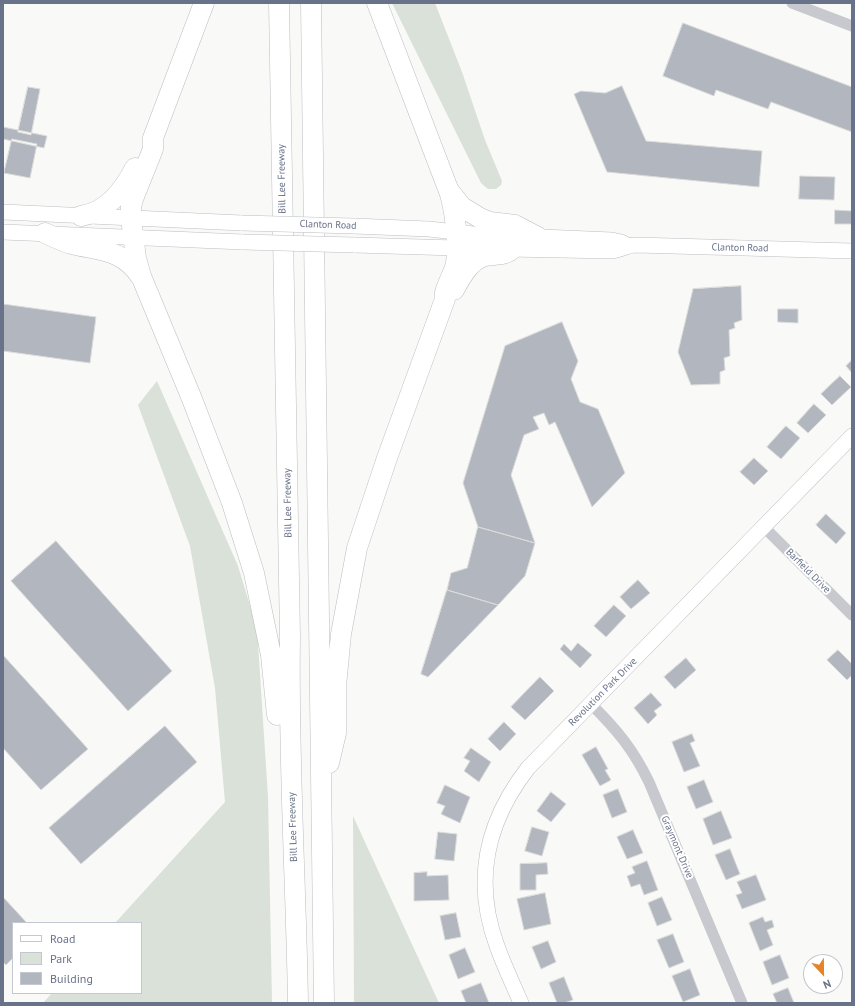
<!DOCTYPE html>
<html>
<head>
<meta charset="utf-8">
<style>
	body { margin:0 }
	#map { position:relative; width:855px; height:1006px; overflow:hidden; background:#f9f9f7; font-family:"PT Sans",sans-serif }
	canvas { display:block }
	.frame { position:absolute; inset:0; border:4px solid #687288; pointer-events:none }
	.legend { position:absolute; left:12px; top:922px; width:130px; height:72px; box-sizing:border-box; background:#fff; border:1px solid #c3c7cf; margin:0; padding:5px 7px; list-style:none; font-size:12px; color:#687288 }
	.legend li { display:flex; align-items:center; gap:8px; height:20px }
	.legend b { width:20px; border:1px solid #c3c7cf }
	.north { position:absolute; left:803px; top:954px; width:40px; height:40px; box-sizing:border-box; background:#fff; border:1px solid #c3c7cf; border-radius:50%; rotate:158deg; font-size:11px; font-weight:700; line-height:16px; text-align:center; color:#687288 }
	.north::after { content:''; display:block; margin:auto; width:14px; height:18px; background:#e5832b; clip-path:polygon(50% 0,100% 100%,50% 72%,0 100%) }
</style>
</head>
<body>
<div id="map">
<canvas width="855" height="1006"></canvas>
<div class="frame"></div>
<ul class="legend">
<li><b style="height:5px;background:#fff"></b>Road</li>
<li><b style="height:11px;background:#d9e1d8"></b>Park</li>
<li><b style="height:11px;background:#b2b6bf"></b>Building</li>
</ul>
<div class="north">N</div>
</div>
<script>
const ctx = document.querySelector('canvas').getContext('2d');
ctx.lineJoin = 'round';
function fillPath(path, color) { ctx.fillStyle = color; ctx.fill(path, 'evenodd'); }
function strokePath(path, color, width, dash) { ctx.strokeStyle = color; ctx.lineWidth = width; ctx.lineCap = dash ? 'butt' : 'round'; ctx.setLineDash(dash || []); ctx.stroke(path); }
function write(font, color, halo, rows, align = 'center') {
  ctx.font = font + ' "PT Sans",sans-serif'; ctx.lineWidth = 4; ctx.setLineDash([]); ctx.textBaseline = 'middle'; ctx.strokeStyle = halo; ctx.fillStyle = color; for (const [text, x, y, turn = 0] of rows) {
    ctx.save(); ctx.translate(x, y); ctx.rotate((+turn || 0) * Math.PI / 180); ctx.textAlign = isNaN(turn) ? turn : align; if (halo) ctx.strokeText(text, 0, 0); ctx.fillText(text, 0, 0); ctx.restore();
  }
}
fillPath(new Path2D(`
	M392,3H435L462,72L485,140L502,181L501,185L496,189H488L481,183Z
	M157,381L238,566L257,629L268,797L272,1003H43L52,993H141V923H115L225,802L215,688L190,546L138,405Z
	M353,816L439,1003H354Z`), '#d9e1d8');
const building = new Path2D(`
	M683,23L852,87V132L771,102L768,109L716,90L714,96L663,76Z
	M622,86L646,141L762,151L759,187L607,172L574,94L581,91L605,93Z
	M28,87L40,89L31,135L18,132Z
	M3,127L47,136L44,148L3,139Z
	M12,139L37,144L30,178L4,173Z
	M800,176L835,177L834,200L799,199Z
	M835,210L852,211V224H835Z
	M741,286L742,320L734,323L735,328L729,330L730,356L724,358L725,370L720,372V384L691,385L678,352L693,289Z
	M3,304L96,317L90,363L3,351Z
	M778,309H798V323L778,322Z
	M562,322L578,361L571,379L580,402L598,409L625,473L592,507L555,422L549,425L544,413L533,417L539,429L524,435L511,475L535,543L478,527L463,483L505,346Z
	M852,360V373L846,366Z
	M840,376L851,387L832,405L821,394Z
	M814,404L826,415L808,433L797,423Z
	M786,426L800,438L781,459L767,447Z
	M754,458L768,471L754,485L740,472Z
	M826,514L846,533L836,544L816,525Z
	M478,527L535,543L525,576L498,605L447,590L451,573L467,568Z
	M56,541L172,671L128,711L11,581Z
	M638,580L650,593L631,609L620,597Z
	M447,590L498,605L428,677L421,674Z
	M614,605L626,616L606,637L594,626Z
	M578,643L592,655L580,668L560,649L564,644L571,651Z
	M838,650L852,664V675L847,680L827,660Z
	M3,655L88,749L41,790L3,748Z
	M686,658L696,670L675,689L664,677Z
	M540,677L554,691L525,720L511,707Z
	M651,693L662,705L654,711L657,715L648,724L634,708Z
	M504,722L516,734L500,751L488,739Z
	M165,726L197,762L81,864L49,828Z
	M692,734L695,741L690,743L700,766L684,772L672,742Z
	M596,747L608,769L605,770L611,780L600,786L582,755Z
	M471,748L491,762L479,782L464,771L470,761L464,758Z
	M704,780L713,802L696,809L687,787Z
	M445,785L470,797L460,823L441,814L445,806L437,803Z
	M618,789L627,812L612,818L603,795Z
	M551,792L566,804L551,822L537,811Z
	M721,811L732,838L713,845L703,819Z
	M532,827L549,832L542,856L525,851Z
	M633,830L643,853L627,859L617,837Z
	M438,832L457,834L454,861L435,859Z
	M730,849L740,874L726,880L715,855Z
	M647,861L658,890L644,895L640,884L631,887L627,876L635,873L632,867Z
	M547,863L548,874L536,875V890H520V864Z
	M427,872V876L448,875L449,900L414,901V873Z
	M756,875L766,900L742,909L736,895L742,893L737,882Z
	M545,893L551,924L524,930L517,899Z
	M3,897L27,923H13V958L6,965L3,962Z
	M662,897L672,920L657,926L648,903Z
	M456,913L461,937L445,940L440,916Z
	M763,917L765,922L772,920L774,927L767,930L773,945L760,951L749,923Z
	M673,934L684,962L669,968L657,940Z
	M548,941L556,962L541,969L532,947Z
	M465,948L475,972L458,979L449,955Z
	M780,955L789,978L772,985L763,962Z
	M690,969L700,995L683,1002L672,976Z
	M564,977L573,1000L564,1003H557L549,983Z
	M481,983L489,1003H466L461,991Z
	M788,988L794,1003H777L773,994Z`);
fillPath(building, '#b2b6bf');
strokePath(building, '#dbdbd9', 1);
const secondary = new Path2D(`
	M3,212L242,223
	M354,226L429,229L473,234L612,240L621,242L627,245
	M3,232L243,242
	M354,245L456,248L612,251C621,250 627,245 636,245L852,251
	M521,1003C513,984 504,966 497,946C473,881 486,822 528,768L852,436`);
const highway = new Path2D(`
	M204,3L153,138V149L133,199L131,207V218L136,258L141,276L192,399L232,503L254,573L271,655L277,715
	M279,3L290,637C288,759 296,881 298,1003
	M311,3L324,1003
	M450,192L462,207L480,218L490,222L515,225L538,237
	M81,216C107,212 123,191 135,168
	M45,233C54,237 63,242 72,244C100,251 123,249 141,277
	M454,290C461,277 470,260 485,256C494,254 506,256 512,249
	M329,763L336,733V686L341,634L357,548L387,458L445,299C442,293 453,275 455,267C460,249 455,212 450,194L377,3`);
strokePath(secondary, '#bcbec4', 16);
strokePath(highway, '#bcbdc1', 21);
strokePath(new Path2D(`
	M792,3L852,26
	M764,527L852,615
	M591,704C617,730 633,749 649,782L742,1003`), '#c7c9ce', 11);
strokePath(secondary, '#fff', 15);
strokePath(highway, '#fff', 20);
const secondaryBridge = new Path2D(`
	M242,223L354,226
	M243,242L354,245`);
strokePath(secondaryBridge, '#bcbec4', 16, []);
strokePath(secondaryBridge, '#fff', 15);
write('10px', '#687288', '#fff', [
	["Bill Lee Freeway",282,179,-91],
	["Clanton Road",328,225,2],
	["Clanton Road",740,248,1],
	["Bill Lee Freeway",288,503,-91],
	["Barfield Drive",808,571,45],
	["Revolution Park Drive",603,692,-45],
	["Bill Lee Freeway",293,827,-92],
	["Graymont Drive",677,847,67]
]);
</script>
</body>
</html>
